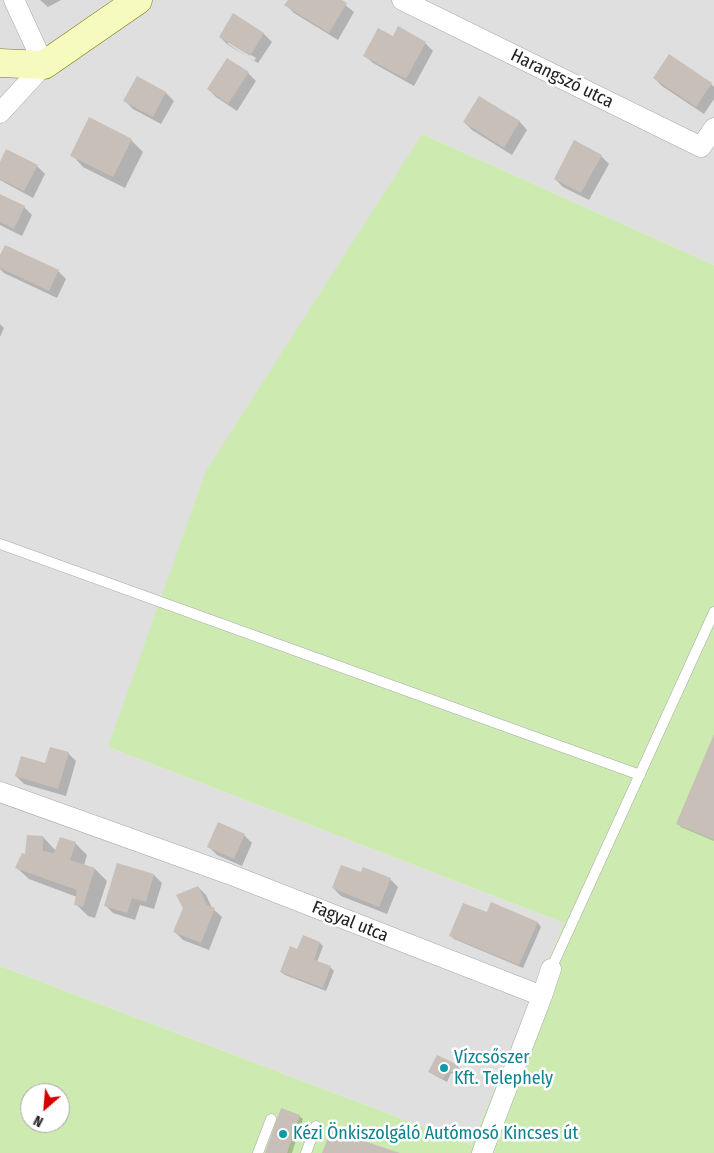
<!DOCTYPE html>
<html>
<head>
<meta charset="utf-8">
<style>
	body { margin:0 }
	#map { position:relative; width:714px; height:1153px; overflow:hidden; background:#f2efe9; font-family:"Fira Sans Condensed",sans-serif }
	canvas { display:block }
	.north { position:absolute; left:20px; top:1083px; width:50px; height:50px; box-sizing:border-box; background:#fff; border:1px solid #a7a7a7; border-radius:50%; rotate:207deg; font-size:14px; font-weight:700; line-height:20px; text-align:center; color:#222 }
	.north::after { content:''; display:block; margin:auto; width:18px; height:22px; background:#d40000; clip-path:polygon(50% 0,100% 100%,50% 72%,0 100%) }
</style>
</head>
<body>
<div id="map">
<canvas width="714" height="1153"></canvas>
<div class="north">N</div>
</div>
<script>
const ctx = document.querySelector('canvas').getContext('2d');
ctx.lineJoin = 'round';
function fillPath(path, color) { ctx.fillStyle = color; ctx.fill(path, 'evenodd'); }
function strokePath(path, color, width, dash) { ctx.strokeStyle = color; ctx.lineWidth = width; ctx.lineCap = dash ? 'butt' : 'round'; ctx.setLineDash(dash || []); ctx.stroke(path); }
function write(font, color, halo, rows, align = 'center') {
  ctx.font = font + ' "Fira Sans Condensed",sans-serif'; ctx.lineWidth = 5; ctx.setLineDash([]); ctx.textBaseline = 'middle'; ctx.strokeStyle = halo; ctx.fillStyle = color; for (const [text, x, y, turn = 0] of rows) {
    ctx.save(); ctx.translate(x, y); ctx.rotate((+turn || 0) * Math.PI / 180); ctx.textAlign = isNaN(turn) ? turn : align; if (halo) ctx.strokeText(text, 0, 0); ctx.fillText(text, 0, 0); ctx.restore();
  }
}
fillPath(new Path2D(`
	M0,0H714V265L422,134L108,747L564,923L471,1145L0,966Z`), '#e0dfdf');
fillPath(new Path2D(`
	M422,134L714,265V1153H0V966L471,1145L564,923L108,747L206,471ZM30,1093H60V1123H30Z`), '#cdebb0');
fillPath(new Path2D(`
	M40,0H61L48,7Z
	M289,0H339L354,12L338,40L294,13L286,5Z
	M234,15L264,34L272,42L258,63L228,45L220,37ZM228,41L256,58L254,61L228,44Z
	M393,37L425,43L433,51L414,86L373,63L365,56Z
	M248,73L256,81L237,111L216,97L208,89Z
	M137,78L166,93L174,101L161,124L133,109L125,101Z
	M654,78L711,84L714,87V99L704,114L662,86Z
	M480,98L520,122L527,130L512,155L472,130L464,122Z
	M131,140L143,152L125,188L83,167L72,155Z
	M601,156L609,164L589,200L563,187L555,179Z
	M0,165L37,166L45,174L33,198L0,180Z
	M0,195L24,207L32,215L22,236L0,225Z
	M0,258L58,271L66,279L57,298L4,273L0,269Z
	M0,324L4,328L0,337Z
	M714,737V841L681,827L678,824Z
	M68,753L76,761L66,796L24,784L16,776Z
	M244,835L252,843L242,866L217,855L209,847Z
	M43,837L56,851L75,843L87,855L84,865L95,869L107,881L95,918L88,916L76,904L77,897L29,879L17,868Z
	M154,875L162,883L154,909L140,905L135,920L113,913L105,905Z
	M390,879L398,887L387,914L341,896L333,888Z
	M198,887L206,895L212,908L222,917L209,950L183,940L175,932Z
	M491,903L538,923L541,927L523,968L454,939L451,936L488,914Z
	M320,943L323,946L317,962L330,967L334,971L326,991L285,975L281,972L298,950Z
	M457,1066L461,1070L458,1076L451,1073L447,1082L434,1075L430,1072Z
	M299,1116L303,1119L292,1153H267Z`), '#0003');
fillPath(new Path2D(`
	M288,0H342L347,3L329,33L284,5Z
	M233,13L264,33L250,56L219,37Z
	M398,26L426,42L406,79L363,56L378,28L393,36Z
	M669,54L712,83L696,107L653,78Z
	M227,58L249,72L228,104L207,89Z
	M137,76L166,92L153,117L123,101Z
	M479,96L520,121L504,148L463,122Z
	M89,117L132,139L113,177L70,156Z
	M574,140L602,155L581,193L554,179Z
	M6,149L38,165L24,191L0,179V162Z
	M0,194L25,206L14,229L0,222Z
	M5,245L59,270L49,291L0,268V255Z
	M714,734V840L676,824Z
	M50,747L69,752L58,789L15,776L21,756L45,763Z
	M218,822L245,834L234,859L207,847Z
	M27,835L43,836V851L54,853L60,837L76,842L70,860L95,868L83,907L74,905L77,890L15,868L22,853L25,854Z
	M117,863L154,874L146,902L132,898L127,913L104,906Z
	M341,865L361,872L363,867L391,878L379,907L332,888Z
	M198,886L207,905L215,908L201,943L173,932L183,908L176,895Z
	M491,902L538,922L519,965L449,936L463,903L487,912Z
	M303,935L320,942L314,960L331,966L323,988L280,972L290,946L297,949Z
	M437,1055L458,1065L454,1073L448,1070L443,1079L428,1072Z
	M281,1108L300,1115L287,1153H265Z
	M331,1130L400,1153H322Z`), '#c7bfb8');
const lane = new Path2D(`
	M0,544L640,775
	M551,969L714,612
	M258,1153L271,1119
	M306,1153L316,1126`);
const street = new Path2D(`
	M402,0L701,147L714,128
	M0,113L44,65L14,0
	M0,792L229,874L542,996L482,1153
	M542,996L551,969`);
const secondary = new Path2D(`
	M0,63L44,65L138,0`);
strokePath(lane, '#a9a9a9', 11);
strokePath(street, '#a9a9a9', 21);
strokePath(secondary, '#707d05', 29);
strokePath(lane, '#fff', 10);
strokePath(street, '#fff', 20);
strokePath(secondary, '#f7fabf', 28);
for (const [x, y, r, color] of [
	[444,1068,5,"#0f9aa8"],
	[283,1134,5,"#0f9aa8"]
]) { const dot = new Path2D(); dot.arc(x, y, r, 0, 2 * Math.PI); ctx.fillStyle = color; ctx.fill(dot); strokePath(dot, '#fff', 2); }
write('18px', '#222', '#fff', [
	["Harangszó utca",562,79,26],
	["Fagyal utca",350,922,22]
]);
write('18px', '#0d838f', '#fff', [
	["Vízcsőszer",454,1058],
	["Kft. Telephely",454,1079],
	["Kézi Önkiszolgáló Autómosó Kincses út",293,1134]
], 'left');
</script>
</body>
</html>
